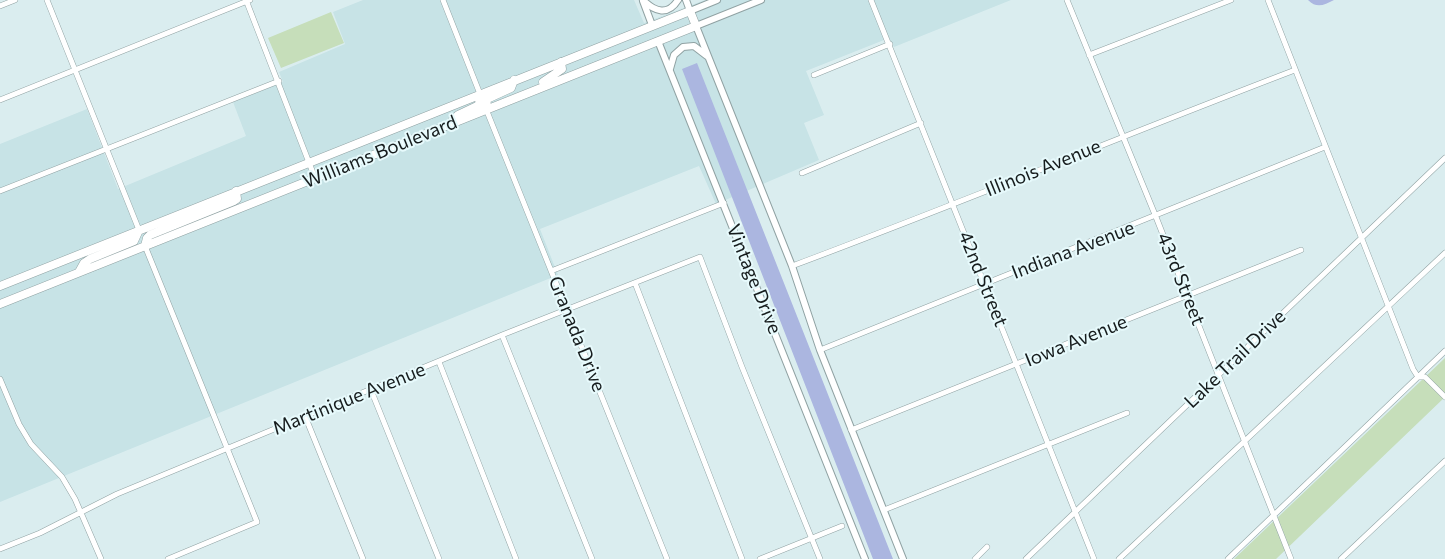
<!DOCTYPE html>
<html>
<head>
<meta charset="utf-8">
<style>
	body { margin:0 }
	canvas { display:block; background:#daedef }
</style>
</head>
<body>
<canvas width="1445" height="559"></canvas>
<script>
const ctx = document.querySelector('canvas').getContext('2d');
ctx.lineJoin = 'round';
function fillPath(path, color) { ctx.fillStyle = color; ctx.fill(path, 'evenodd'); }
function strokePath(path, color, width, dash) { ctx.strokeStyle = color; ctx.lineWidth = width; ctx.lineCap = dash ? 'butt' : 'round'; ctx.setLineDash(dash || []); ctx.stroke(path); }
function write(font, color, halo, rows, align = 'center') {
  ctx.font = font + ' Commissioner,sans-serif'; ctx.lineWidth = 4; ctx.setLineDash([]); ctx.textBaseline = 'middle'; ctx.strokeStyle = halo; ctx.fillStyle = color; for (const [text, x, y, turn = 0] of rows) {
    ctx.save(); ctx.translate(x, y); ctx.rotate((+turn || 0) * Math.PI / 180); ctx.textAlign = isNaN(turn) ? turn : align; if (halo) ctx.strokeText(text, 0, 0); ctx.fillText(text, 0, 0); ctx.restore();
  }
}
fillPath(new Path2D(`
	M363,0H634L644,23L705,0H1011L894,47L889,38L806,71L824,115L804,123L819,160L716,204L699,166L540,229L558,275L0,502V144L87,109L118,189L246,136L233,102L283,82L279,72L345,44L333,12Z`), '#c7e3e6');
fillPath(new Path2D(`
	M331,12L344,43L281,68L268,38Z
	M1445,358V397L1276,559H1234Z`), '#c6deba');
fillPath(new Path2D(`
	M1308,0H1334C1324,5 1317,9 1308,0Z
	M697,63L893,559H873L682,69Z`), '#abb6e0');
const minor = new Path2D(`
	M47,0L139,230
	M246,0L315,178
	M443,0L480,94
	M871,0L1094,559
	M1067,0L1156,217L1291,559
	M1268,0L1413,369L1418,377H1425L1445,397
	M0,6L15,0
	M1089,55L1231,0
	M814,75L890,44
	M0,100L250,0
	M486,109L667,559
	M802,173L921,123
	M0,191L279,81
	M145,246L257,522L168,559
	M792,266C961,203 1127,134 1295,70
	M551,271L724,203
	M635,283L742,559
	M502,335L592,559
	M820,350L1325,147
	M439,362L516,559
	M0,379L19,424L31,444L62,477L75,499L101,559
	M371,390L439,559
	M305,416L363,559
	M851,430L1301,250
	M884,510L1127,413
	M0,549L40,533L117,494L502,335L700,257L742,367L820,559
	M760,559L842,526
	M975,559L987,547
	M1026,559L1445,158
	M1119,559L1445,253
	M1228,559L1445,351
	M1341,559L1445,461`);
const tertiary = new Path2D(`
	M643,0C655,12 668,16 678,0
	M686,0L690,11L717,0
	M761,0L696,26L792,266L820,350L903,559
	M643,1L652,25
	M658,41L865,559
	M670,69L674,55L683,47L694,46L707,56`);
const secondary = new Path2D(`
	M543,82L562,69L561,62
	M486,109L487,99L511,88L514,80
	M452,121L458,115L479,105L480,94
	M145,246L147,238L150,235L234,201L237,199L236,191
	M79,272L84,263L90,259L134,241L139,230
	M0,286L690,11L696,26L0,304`);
strokePath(minor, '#90a2a3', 6);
strokePath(tertiary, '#90a2a3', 8);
strokePath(secondary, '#90a2a3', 9);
strokePath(minor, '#fff', 5);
strokePath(tertiary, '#fff', 6);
strokePath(secondary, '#fff', 8);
write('19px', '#161c1d', '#e7fafc', [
	["Williams Boulevard",380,152,-22],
	["Illinois Avenue",1043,168,-22],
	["Indiana Avenue",1073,250,-21],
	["Vintage Drive",754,279,68],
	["42nd Street",983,279,68],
	["43rd Street",1181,279,68],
	["Granada Drive",577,334,68],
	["Iowa Avenue",1076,341,-22],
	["Lake Trail Drive",1235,359,-44],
	["Martinique Avenue",349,399,-22]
]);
</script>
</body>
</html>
